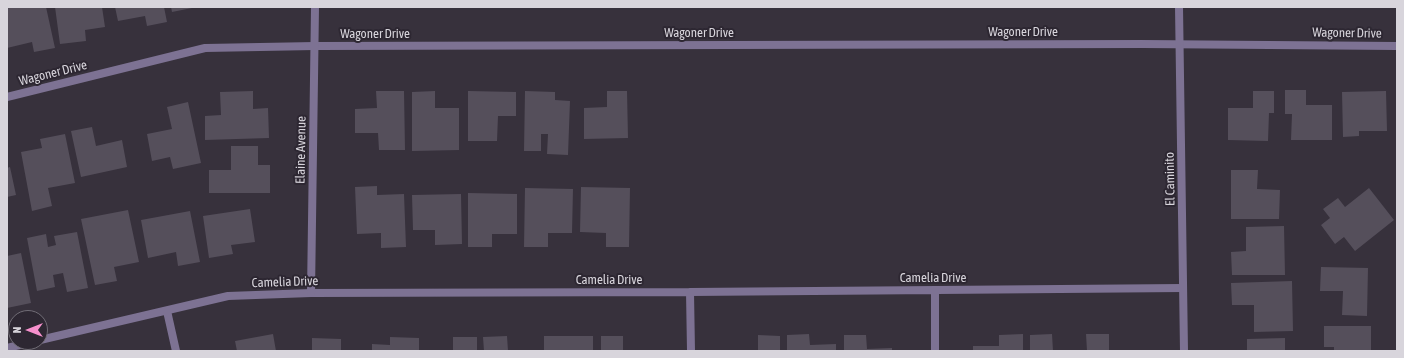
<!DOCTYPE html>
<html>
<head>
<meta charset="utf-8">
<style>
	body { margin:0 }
	#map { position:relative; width:1404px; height:358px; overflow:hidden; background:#37313c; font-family:"Asap Condensed",sans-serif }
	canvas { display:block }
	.frame { position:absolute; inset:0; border:8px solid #d8d5dc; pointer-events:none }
	.north { position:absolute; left:8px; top:310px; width:40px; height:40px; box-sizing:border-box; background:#2d2732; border:1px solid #716d76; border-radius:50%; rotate:270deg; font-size:11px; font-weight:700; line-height:16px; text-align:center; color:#d8d5dc }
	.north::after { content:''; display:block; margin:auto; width:14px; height:18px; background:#f790cd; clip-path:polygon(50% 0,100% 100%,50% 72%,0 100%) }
</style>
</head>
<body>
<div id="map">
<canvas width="1404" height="358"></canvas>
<div class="frame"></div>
<div class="north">N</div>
</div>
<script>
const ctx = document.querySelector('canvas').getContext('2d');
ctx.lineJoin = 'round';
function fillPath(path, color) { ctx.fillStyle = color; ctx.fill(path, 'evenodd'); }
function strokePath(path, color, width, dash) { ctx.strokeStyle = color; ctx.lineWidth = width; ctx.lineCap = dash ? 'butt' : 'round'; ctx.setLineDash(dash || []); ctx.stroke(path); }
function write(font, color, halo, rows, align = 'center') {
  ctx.font = font + ' "Asap Condensed",sans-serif'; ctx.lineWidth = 4; ctx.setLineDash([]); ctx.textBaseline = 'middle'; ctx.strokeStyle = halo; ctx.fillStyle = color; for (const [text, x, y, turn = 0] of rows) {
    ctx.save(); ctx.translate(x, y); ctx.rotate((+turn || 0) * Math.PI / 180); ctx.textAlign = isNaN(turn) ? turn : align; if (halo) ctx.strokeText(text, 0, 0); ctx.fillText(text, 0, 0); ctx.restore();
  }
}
fillPath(new Path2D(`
	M7,7H46L55,48L34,52L32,42L7,48Z
	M55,7H102L105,27L85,30L86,41L60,44Z
	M115,7H164L167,22L147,26L145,16L118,21Z
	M171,7H192V8L172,12Z
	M1285,90H1306V105H1332V140H1291L1292,114H1285Z
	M253,91V109L268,108L269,138L205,140V116L221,115L220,92Z
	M376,91H404L405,150H379L378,133H355V109L377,108Z
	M435,91V108H459V150L412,151V92Z
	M468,91L516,92V116H498L497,141H468Z
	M525,91L555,92V100L570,101L568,155L547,154L548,134H541V151H524Z
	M607,91H627L628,138L584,139V108L607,107Z
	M1253,91H1274V113H1269L1268,141L1228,140V108H1253Z
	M1386,91L1387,131H1359V136L1343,137L1342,92Z
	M188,102L201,163L173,169L170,157L152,161L147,134L172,129L167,107Z
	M92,127L96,146L122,140L127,167L81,177L71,131Z
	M65,134L75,183L48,188L52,206L32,211L21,152L42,148L40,139Z
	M231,146H258V165H270V193H209V170H231Z
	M10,167L16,195L7,197V168Z
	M1231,170H1258L1257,189L1280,190L1279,219H1231Z
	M377,186V195L404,194L406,247L381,248V233L357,234L355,187Z
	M581,187L630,188L629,247H606V233L580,232Z
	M525,188L573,189L572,233H548V247H524Z
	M1369,188L1394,220L1355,251L1344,237L1335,244L1321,225L1330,218L1323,209L1338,198L1345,207Z
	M468,193L517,194V234H492V247H468Z
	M461,194L462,244L435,245V230H413L412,195Z
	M250,209L255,242L231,245L233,254L209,258L203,216Z
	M128,210L139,262L114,267L117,281L95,285L81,219Z
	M190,211L200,262L178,266L176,252L148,258L141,220Z
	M1284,226L1285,275H1232L1231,252L1246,251V227Z
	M77,232L88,288L67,292L63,273L53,275L55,287L37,291L27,238L46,234L48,247L56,245L54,236Z
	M21,253L31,303L7,308V256Z
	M1321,267L1368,268L1367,316L1342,315L1343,291H1320Z
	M1292,281L1293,331L1254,332V305H1232L1231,283Z
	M1324,326H1371V351H1334V347H1324Z
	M273,334L276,351H237L235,341Z
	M809,334L810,345L836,344V351H787V335Z
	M1023,334V351H973V346H999V335Z
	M1052,334L1053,351H1030V335Z
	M1086,334H1109V351H1087Z
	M758,335L780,336V351H758Z
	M844,335H866L867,349L892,348V351H844Z
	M507,336L508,351H484L483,337Z
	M544,336H593V351H544Z
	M601,336H623V351H601Z
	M390,337L419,338V351H372V344L390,345Z
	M453,337H477V351H453Z
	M312,338L341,339V351H312Z
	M1285,338V351H1247V339Z`), '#554f5b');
strokePath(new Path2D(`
	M7,97L205,48L315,46L1142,44L1397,46
	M935,290V351
	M690,292L691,351
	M167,311L176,351
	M40,340L228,296L311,293L690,292L1183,288
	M7,348L32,342`), '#7d7293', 8);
strokePath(new Path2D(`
	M1179,7L1184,351
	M311,293L315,7`), '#7d7293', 8);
write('13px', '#d8d5dc', '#2d2732', [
	["Wagoner Drive",1023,32],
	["Wagoner Drive",699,33],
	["Wagoner Drive",1347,33,1],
	["Wagoner Drive",375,34],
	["Wagoner Drive",53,73,-14],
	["Elaine Avenue",301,150,-89],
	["El Caminito",1170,179,-91],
	["Camelia Drive",933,278],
	["Camelia Drive",609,280],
	["Camelia Drive",285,282,-2]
]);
</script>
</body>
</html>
